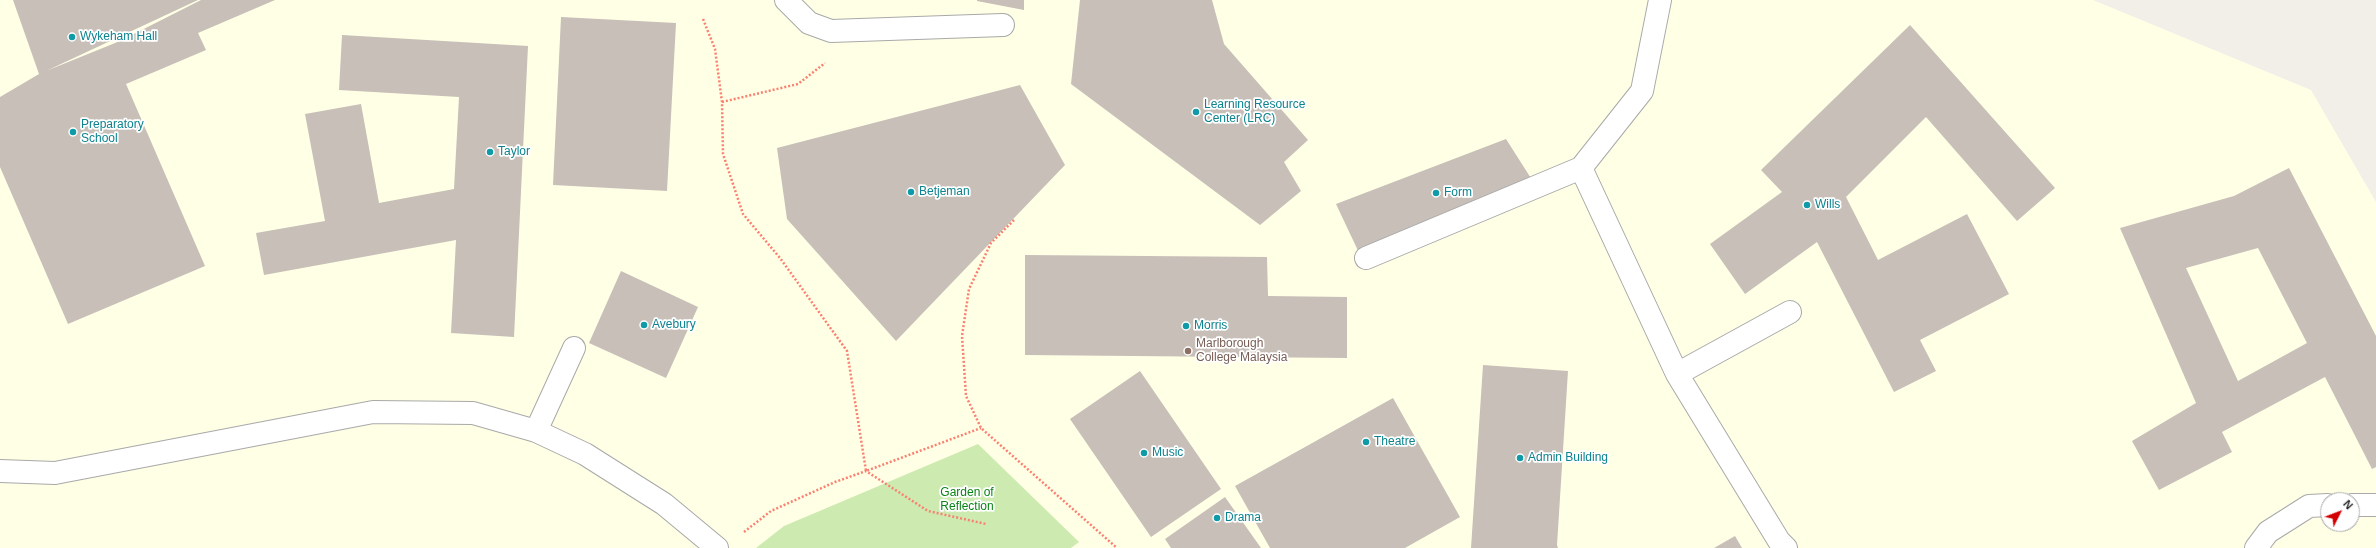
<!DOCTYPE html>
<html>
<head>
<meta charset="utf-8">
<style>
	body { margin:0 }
	#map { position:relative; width:2376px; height:548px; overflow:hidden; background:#f2efe9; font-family:Helvetica,sans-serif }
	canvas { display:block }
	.north { position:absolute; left:2320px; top:492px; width:40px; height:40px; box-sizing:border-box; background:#fff; border:1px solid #a7a7a7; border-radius:50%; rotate:48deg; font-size:11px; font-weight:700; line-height:16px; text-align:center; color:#222 }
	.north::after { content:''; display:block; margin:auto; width:14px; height:18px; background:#d40000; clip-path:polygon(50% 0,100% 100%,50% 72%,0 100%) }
</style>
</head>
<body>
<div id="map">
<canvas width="2376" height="548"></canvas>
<div class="north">N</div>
</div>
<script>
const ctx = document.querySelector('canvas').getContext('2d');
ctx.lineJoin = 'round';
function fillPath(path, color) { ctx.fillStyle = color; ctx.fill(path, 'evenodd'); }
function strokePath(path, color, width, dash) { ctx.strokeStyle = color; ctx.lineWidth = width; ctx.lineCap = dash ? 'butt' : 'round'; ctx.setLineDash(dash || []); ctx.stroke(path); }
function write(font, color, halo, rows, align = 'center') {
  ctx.font = font + ' Helvetica,sans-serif'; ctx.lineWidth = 3.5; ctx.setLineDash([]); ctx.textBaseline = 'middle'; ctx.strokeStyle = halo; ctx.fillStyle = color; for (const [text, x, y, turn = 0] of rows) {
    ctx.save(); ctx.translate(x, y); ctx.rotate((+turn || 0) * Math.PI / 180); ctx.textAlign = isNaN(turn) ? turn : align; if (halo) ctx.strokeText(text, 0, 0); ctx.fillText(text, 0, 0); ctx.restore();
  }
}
fillPath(new Path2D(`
	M0,0H2093L2311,90L2376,202V548H0ZM2328,500H2352V524H2328Z`), '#ffffe5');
fillPath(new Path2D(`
	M978,444L1079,542L1071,548H756L784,526Z`), '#cdebb0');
fillPath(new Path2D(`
	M13,0H198L46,71L120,41L201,0H275L198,33L206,50L126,84L205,266L68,324L0,167V97L39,74Z
	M1024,0V10L977,1V0Z
	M1080,0H1212L1224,44L1308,140L1284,162L1301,191L1260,225L1071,84Z
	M561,17L676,23L667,191L553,185Z
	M1910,25L2055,188L2017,221L1926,117L1846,197L1878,260L1967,214L2009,294L1920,340L1936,371L1894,392L1817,242L1745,294L1710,244L1782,192L1761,170Z
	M342,35L528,46L514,337L451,333L456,240L264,275L256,233L325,221L305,114L361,104L379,203L454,189L459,97L339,90Z
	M1020,85L1065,165L896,341L787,219L777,148Z
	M1506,139L1534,183L1361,257L1336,204Z
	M2289,168L2376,336V467L2372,469L2325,377L2222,432L2232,452L2159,490L2132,441L2196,403L2120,228L2234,196ZM2258,248L2307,343L2238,381L2186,268Z
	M1025,255L1267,257L1268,296L1347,297V358L1025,355Z
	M621,271L698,307L666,378L589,343Z
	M1483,365L1568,371L1557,545L1558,548H1471Z
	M1140,371L1221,489L1151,537L1070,419Z
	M1393,398L1460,517L1405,548H1270L1235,486Z
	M1225,497L1261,548H1171L1165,539Z
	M1735,536L1742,548H1714Z`), '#c7bfb8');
const minor = new Path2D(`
	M786,0L809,23L831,31L1003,25
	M1581,168L1677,374L1779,541L1786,548
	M1366,258L1581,168L1642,91L1660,0
	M1677,374L1790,312
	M536,431L574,348
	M0,471L55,473L373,412L473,413L536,431L585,454L664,504L717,548
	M2352,505H2376
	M2256,548L2268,532L2309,506L2328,505`);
strokePath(minor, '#a9a9a9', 24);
strokePath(new Path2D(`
	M703,19L715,49L722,102L723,154L743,214L780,258L847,351L866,471L981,428
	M722,102L798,84L825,63
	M1014,220L991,243L969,289L962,336L966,396L981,428L1117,548
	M744,532L771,511L835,482L866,471L928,511L986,524`), '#fa8072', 2.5, [2, 2]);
strokePath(minor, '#fff', 22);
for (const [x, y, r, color] of [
	[72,37,4,"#0f9aa8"],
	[1196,112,4,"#0f9aa8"],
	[73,132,4,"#0f9aa8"],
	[490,152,4,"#0f9aa8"],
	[911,192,4,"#0f9aa8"],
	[1436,193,4,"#0f9aa8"],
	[1807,205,4,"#0f9aa8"],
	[644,325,4,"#0f9aa8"],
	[1186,326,4,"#0f9aa8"],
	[1188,351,4,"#8d6e63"],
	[1366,442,4,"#0f9aa8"],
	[1144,453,4,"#0f9aa8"],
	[1520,458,4,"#0f9aa8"],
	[1217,518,4,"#0f9aa8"]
]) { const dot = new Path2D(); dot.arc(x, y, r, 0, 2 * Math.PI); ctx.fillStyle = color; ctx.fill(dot); strokePath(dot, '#fff', 1.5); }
write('12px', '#0d838f', '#fff', [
	["Wykeham Hall",80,37],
	["Learning Resource",1204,105],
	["Center (LRC)",1204,119],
	["Preparatory",81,125],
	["School",81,139],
	["Taylor",498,152],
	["Betjeman",919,192],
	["Form",1444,193],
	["Wills",1815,205],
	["Avebury",652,325],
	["Morris",1194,326],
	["Theatre",1374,442],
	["Music",1152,453],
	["Admin Building",1528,458],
	["Drama",1225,518]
], 'left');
write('12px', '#785e54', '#fff', [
	["Marlborough",1196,344],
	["College Malaysia",1196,358]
], 'left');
write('12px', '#0c8416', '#fff', [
	["Garden of",967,493],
	["Reflection",967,507]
]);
</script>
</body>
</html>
